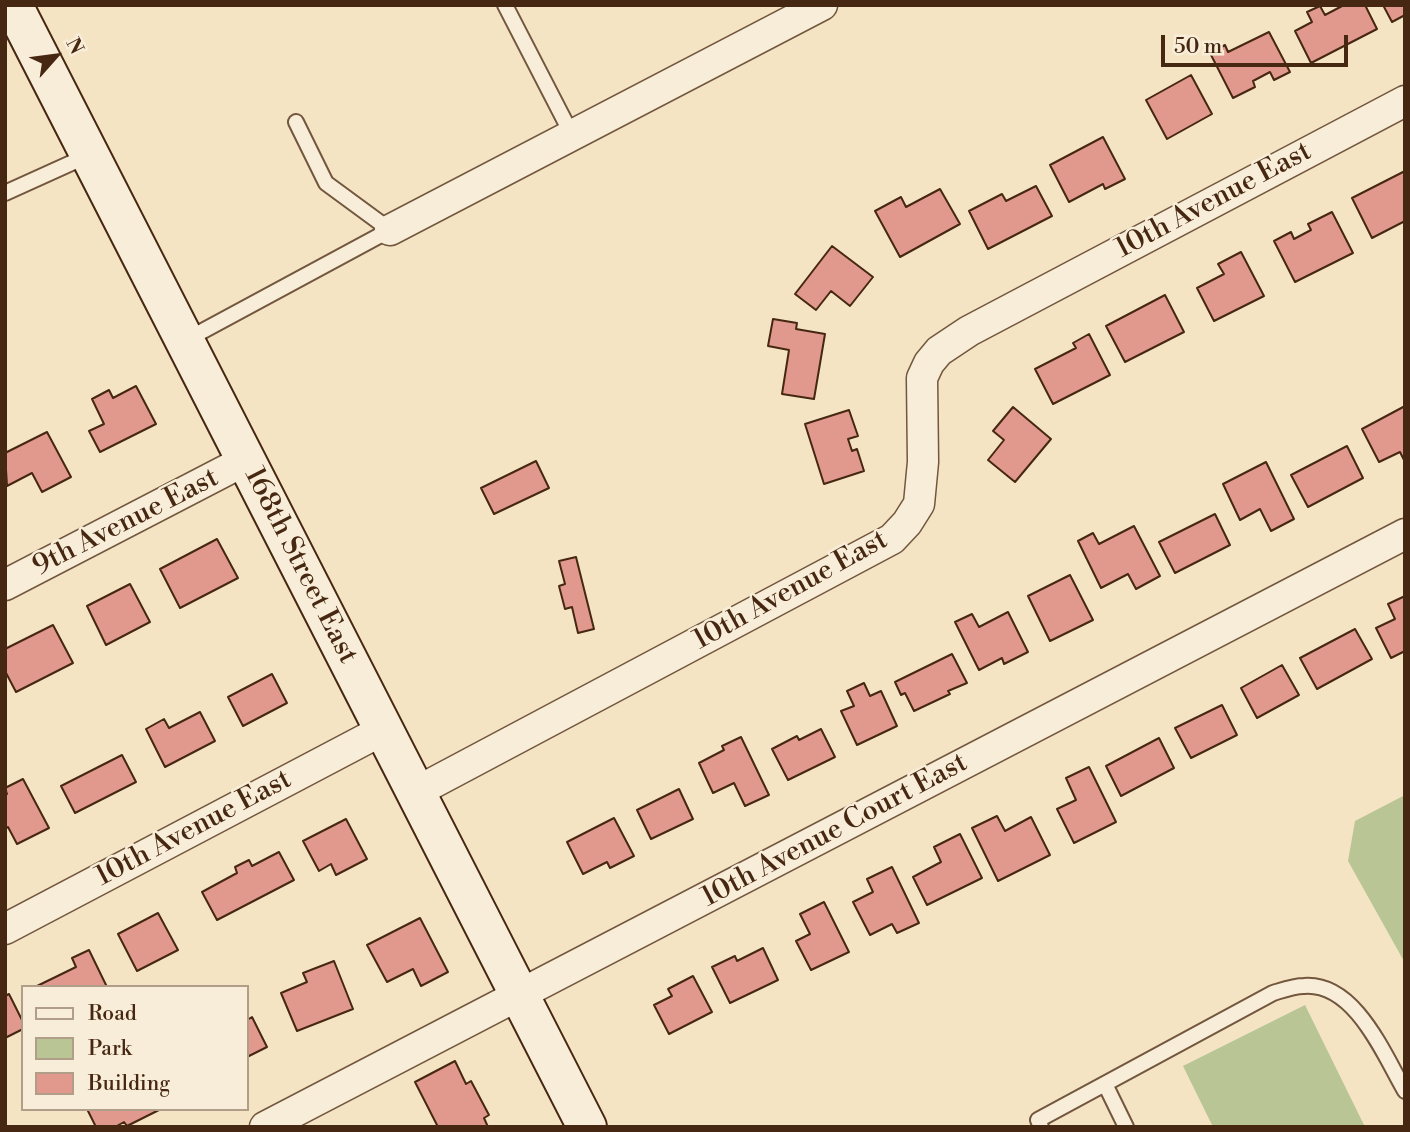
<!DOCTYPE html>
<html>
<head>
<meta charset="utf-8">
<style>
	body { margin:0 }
	#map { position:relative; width:1410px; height:1132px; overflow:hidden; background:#f4e4c3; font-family:"Libre Bodoni",serif }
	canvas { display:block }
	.frame { position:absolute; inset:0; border:7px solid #462712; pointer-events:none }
	.legend { position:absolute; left:21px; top:985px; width:228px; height:126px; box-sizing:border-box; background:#f8edd8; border:2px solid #b19e89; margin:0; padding:9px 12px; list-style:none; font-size:21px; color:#462712 }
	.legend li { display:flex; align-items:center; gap:14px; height:35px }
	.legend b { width:35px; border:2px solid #b19e89 }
	.north { position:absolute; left:21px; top:21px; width:70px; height:70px; -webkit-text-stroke:5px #f8edd8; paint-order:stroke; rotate:62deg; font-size:19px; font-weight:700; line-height:28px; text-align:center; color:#462712 }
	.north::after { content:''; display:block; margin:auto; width:24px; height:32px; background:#462712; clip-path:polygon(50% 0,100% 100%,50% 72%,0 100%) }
	.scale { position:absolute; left:1161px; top:35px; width:187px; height:32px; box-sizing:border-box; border:4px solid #462712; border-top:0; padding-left:9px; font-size:21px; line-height:24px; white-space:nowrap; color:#462712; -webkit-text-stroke:5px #f8edd8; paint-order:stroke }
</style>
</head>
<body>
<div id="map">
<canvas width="1410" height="1132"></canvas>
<div class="frame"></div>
<ul class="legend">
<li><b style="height:9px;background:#f8edd8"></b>Road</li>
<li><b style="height:19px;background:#b9c595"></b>Park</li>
<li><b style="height:19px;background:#e1998e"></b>Building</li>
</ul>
<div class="north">N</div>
<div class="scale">50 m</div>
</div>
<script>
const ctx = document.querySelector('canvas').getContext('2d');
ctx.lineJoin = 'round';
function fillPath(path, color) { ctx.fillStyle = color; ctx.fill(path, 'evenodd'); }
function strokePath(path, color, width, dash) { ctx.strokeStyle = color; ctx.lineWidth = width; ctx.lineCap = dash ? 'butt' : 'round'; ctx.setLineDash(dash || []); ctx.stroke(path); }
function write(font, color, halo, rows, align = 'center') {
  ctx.font = font + ' "Libre Bodoni",serif'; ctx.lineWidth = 5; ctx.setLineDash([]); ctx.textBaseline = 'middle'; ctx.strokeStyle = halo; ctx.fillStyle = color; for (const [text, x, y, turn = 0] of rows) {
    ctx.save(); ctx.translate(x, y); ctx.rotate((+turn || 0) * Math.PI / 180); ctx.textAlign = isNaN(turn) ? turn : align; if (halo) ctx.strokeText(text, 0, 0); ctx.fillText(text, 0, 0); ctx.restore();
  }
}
fillPath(new Path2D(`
	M1405,795V963L1348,861L1355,821Z
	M1305,1005L1365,1127H1213L1183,1066Z`), '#b9c595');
const building = new Path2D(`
	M1344,5H1365L1377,29L1311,63L1295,31L1312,22L1307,12L1320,6L1325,15Z
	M1383,5H1405V15L1392,22Z
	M1269,32L1290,72L1274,80L1270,72L1253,81L1255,87L1233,98L1210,53L1225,45L1228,52Z
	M1191,75L1212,114L1167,139L1146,100Z
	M1103,137L1125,179L1105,189L1103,184L1069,202L1050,165Z
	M1405,171V221L1372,238L1352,198Z
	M1036,186L1052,216L988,249L969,211L1002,194L1006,201Z
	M940,189L960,224L900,257L875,211L901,197L906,207Z
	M1332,212L1353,253L1295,282L1274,241L1291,232L1294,239L1311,230L1308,224Z
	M832,246L873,277L850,306L831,291L816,310L795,294Z
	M1241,252L1264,296L1214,321L1197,288L1224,274L1218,264Z
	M1165,295L1184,332L1125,362L1106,326Z
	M773,319L797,323L796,329L825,334L814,399L782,394L789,350L768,346Z
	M1089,334L1110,375L1053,404L1035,369L1076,348L1073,343Z
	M136,386L156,424L100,452L89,431L104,424L92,399L109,390L113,398Z
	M1405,406V462L1400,452L1379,462L1362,429Z
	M1013,407L1051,439L1015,482L988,460L1004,440L993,431Z
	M849,410L858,436L848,439L852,451L857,449L864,471L824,484L805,424Z
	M47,432L71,477L42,492L32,473L7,486L5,453Z
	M1347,446L1363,478L1308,507L1291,475Z
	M536,461L549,488L494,514L481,488Z
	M1266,462L1294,519L1271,531L1260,509L1240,520L1223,484Z
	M1215,514L1230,545L1175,573L1159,542Z
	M1134,526L1160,576L1136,589L1128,574L1101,588L1078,541L1093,533L1099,544Z
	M217,539L238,578L180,608L160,569Z
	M576,557L594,629L578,633L572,607L565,609L559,586L565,584L559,561Z
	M1070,575L1093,620L1050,641L1028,596Z
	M130,584L150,622L106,645L87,606Z
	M1405,596V651L1391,658L1376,628L1395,619L1388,604Z
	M1008,612L1028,652L1004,664L1002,658L979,670L955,622L972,614L979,627Z
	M53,625L73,663L16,692L5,671V649Z
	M1355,629L1372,659L1317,689L1300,658Z
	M952,654L967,683L948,691L950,694L914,711L905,693L901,695L895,682Z
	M1282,665L1299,695L1257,718L1241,688Z
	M272,674L287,703L243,726L228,697Z
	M864,683L870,696L881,691L897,726L857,745L841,711L854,706L847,691Z
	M1222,705L1237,735L1191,758L1175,728Z
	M200,712L215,741L165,767L146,729L164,719L169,728Z
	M821,729L835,757L788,780L772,749L797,736L799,740Z
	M741,737L769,795L745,806L734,783L713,793L699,763L724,750L722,746Z
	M1159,738L1174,768L1121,796L1106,766Z
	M122,755L136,782L75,813L61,786Z
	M1089,767L1116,822L1074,843L1057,809L1076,800L1066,778Z
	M23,779L49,828L17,844L8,827L5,829V794H7L5,788Z
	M679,789L693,819L651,839L637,810Z
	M997,816L1005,831L1031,817L1050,855L998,881L972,828Z
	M614,818L634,856L610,868L607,862L583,874L567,842Z
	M346,819L367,859L336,875L331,864L319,871L303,841Z
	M960,834L982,878L927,905L913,877L941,862L934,847Z
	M279,852L294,880L217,920L202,892L237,873L235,867L249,860L252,866Z
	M892,867L919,923L897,933L892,924L870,935L853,902L873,892L867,879Z
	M824,902L849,952L811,970L796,941L810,934L800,914Z
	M158,913L178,950L137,971L118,934Z
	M420,918L448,972L421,986L413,969L387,982L367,945Z
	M763,948L778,980L730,1003L712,967L735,956L737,961Z
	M89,950L107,987H35L76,967L72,958Z
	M334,961L353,1009L297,1031L281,993L307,982L303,973Z
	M693,976L712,1012L669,1034L654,1005L672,996L668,989Z
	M9,994L23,1022V1029L5,1038V996Z
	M252,1017L267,1047L247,1057V1020Z
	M455,1061L466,1084L471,1081L489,1115L484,1118L488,1127H438L415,1082Z
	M87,1109H159V1110L127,1126L124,1122L115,1127H96Z`);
fillPath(building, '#e1998e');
strokePath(building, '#462712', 2);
const lane = new Path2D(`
	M505,5L572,135
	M5,193L89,155
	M186,340L390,230L326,183L296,122
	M1105,1084L1126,1127
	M1041,1127L1038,1120L1273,993C1283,990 1294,986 1304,986C1355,982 1384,1055 1405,1091`);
const street = new Path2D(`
	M390,230L822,5
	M5,585L246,460
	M416,792L892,539L907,523L919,504L923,462L922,378L929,363L939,351L969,331L1405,101
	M5,929L383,730
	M265,1127L1405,534`);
const secondary = new Path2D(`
	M13,5L587,1127`);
strokePath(lane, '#72563e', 18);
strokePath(street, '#72563e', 33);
strokePath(secondary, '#462712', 42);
strokePath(lane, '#f8edd8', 14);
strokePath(street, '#f8edd8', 30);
strokePath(secondary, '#f8edd8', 38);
write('28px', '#462712', '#f8edd8', [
	["10th Avenue East",1214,201,-28],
	["9th Avenue East",126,523,-27],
	["168th Street East",300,566,63],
	["10th Avenue East",791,591,-29],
	["10th Avenue East",194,829,-28],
	["10th Avenue Court East",835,831,-28]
]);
</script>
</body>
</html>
